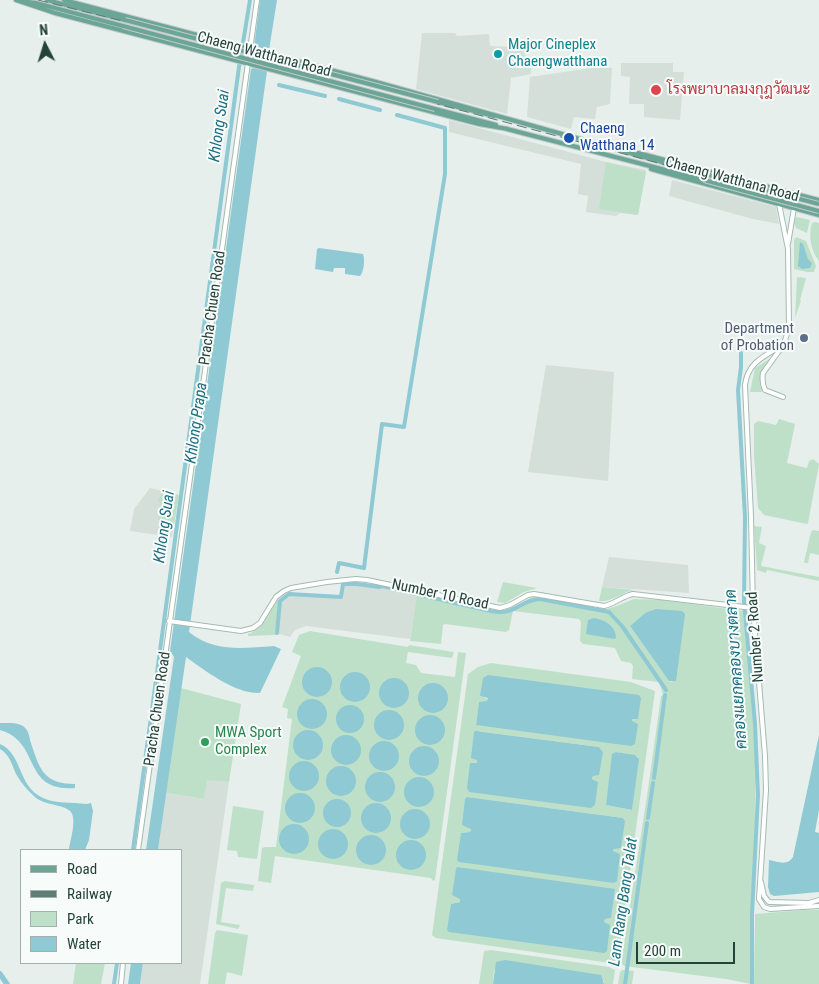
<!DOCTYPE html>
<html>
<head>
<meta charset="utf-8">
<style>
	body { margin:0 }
	#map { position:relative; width:819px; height:984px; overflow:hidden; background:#e6efeb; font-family:"Roboto Condensed",sans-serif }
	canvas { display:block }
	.legend { position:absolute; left:20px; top:849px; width:162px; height:115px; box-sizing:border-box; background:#f7fbf9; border:1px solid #a3b1ad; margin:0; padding:6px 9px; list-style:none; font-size:15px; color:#24423a }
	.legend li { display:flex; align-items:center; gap:10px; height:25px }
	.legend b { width:25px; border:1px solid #a3b1ad }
	.north { position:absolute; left:20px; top:20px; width:50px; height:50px; -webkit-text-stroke:4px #f7fbf9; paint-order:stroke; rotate:355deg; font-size:14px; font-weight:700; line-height:20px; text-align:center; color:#24423a }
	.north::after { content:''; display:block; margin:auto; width:18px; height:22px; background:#24423a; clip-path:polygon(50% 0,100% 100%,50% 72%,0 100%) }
	.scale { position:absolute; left:636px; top:942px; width:99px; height:22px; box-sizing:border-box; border:2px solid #24423a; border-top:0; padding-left:6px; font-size:15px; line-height:18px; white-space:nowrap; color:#24423a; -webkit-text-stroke:4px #f7fbf9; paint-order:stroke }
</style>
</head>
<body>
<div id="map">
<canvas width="819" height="984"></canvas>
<ul class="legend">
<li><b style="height:6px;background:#6aa596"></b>Road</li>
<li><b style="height:6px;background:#5f7d75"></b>Railway</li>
<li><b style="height:14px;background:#bfe0c8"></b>Park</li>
<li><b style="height:14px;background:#8ec9d4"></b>Water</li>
</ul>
<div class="north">N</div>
<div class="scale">200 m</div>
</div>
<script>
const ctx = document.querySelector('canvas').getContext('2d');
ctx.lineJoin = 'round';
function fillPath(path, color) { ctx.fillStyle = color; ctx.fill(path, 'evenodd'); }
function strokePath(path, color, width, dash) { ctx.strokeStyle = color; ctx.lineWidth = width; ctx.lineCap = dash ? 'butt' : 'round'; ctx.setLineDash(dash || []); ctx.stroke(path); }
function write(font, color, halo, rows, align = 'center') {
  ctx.font = font + ' "Roboto Condensed",Sarabun,sans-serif'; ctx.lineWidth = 4; ctx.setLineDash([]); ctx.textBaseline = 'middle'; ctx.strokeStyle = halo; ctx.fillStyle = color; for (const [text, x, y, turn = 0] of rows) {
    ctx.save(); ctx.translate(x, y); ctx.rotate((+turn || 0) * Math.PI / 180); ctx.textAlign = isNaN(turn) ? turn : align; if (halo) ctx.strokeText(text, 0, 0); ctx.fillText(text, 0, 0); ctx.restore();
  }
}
fillPath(new Path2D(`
	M422,33H455L457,36L489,34L490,46L524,47L526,60H531V74L511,78L507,114L416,89Z
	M621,63H673V72H684L680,120L644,117V104H629L630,77L621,76Z
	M598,67L612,68L610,104L597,107L595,119L574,117L571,129L527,117L530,77Z
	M449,120L606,162L646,170L638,215L620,213L616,216L586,212L588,196L578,194L581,164L449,132Z
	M672,180L776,207L779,224L753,219L669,196Z
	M546,365L614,372L608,481L528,472Z
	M150,488L179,495L172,537L130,531L134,509Z
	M609,557L688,565L689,593L602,587Z
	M342,583H360L418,592L410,639L306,626L295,630L290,637L280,634L275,635L279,600L289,593L339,596Z
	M206,779L229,782L200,984H140L143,963H181V850H158L166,793L204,799Z`), '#d4dfda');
fillPath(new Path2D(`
	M606,162L646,172L638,215L599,209Z
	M796,217L810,220L807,233L796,228L794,223Z
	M815,222L819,223V261C811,251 808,235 812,223Z
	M796,237L806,241L816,266L814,272H807L794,269V240Z
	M797,277L806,278L800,300L801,301L795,318Z
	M774,356L762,374L760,380L762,392H750L755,368Z
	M779,419L795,424L787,463L807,468L809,461L813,459L819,464L808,523L807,524L764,515L758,508L754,456V424L758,421L776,425Z
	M163,491L179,495L174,524L160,522L158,517L164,507L158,501Z
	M754,526L762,527L759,543L766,546L761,566L819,577V581L767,570L766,573L757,570Z
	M813,530L819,531V555L810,553L808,563H806L804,562L811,532Z
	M503,582L537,588L524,592L505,603L497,602Z
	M602,587L635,590C622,591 612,603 599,601Z
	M417,595L449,603L450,600C466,604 494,616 510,610C519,607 524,599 534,597L601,610L614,607L634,599L663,600L743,611L755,742L756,775L751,984L726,979L624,966L621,963L647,796L661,696L663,695L659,682L632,679L633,666L631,663L621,661L615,648L583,644L580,641L581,622L579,619L513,611L509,630L506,632L445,624L443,625L441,644L410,641ZM645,613L672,682L669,681L630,626Z
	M277,600H279L275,635L248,636V634C263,629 269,613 277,600Z
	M310,631L408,647L409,645L454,652L452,658L408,652L406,663L416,665L421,673L455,677L458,652L466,653L435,880L433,881L431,878L275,856L271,883L258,881L262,848L265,847H276L292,719L287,718L288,709L282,707L301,656L292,652L299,635Z
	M491,663L631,682L655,691L618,959L610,963L436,938L432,935L468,674L478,667ZM480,696L632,719V721L476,725L479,703L487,702L488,699ZM477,731L599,747L603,752L592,779L598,782L471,763H477ZM617,752L638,757L632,810L606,805ZM467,797L623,818L625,821L613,852L620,854L461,833L470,832L471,828ZM461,899L611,918L605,919L604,922L451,904L460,902Z
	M181,688L241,704L229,782L207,780L204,799L166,793Z
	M233,806L264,811L257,859L238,857L237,851L227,850Z
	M224,881L254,885L253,891L226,888L221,922L240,925L238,929L216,924L221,883Z
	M804,910H819V984H754L755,914Z
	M217,930L248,935L242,976L227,972L225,984H208L215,933Z
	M491,950L609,967L615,970L613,984H604V981L494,970L493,984H479L484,951Z
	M76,963H105L101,984H73Z
	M622,970L634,971L632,984H618L620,972Z`), '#bfe0c8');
fillPath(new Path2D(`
	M260,0H277L269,50L254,47Z
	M254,68L267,71L189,632C215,653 243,648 274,646L281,649L260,693C235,694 206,671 186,657L158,850H146L174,657L170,651L251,69Z
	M800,242L803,244L808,259L812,263L810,268L802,269L798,266Z
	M319,248L363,254C365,259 364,272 360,276L345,274V268H334L333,272L315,269L317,249Z
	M656,609L682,611L685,614L676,681H669L630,626L645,613Z
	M594,618C605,620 616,626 616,638L614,639L586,634L588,620Z
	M302 682a15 15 0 1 1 30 0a15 15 0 1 1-30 0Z
	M340 687a15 15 0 1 1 30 0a15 15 0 1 1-30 0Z
	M488,675L639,695L641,698L638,719H632V721L638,724L635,744L631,746L476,725L479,702L487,701L488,698L480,696L483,678Z
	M379 693a15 15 0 1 1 30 0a15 15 0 1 1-30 0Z
	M418 698a15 15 0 1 1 30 0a15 15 0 1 1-30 0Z
	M297 714a15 15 0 1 1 30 0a15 15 0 1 1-30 0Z
	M336 719a14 14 0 1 1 28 0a14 14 0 1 1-28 0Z
	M374 725a15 15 0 1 1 30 0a15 15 0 1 1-30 0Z
	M415 730a15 15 0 1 1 30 0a15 15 0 1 1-30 0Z
	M0,723C7,723 17,722 23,726C28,730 29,734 30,740C39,767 42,784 75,784V788C21,792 42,742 0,730Z
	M293 745a15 15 0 1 1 30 0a15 15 0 1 1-30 0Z
	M476,731L599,747L603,752L599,775L593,776L592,779L598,782L595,805L591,808L469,792L467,788L470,763H477V760L471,758L474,732Z
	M819,735V810L815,832L819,833V892L774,896L770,894L768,887L769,860C779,862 787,866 793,857Z
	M331 750a15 15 0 1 1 30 0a15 15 0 1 1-30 0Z
	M369 756a15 15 0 1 1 30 0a15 15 0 1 1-30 0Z
	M0,744C23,754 17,786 43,798C56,804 72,802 86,804L91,803L93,811L89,840L85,850H69C70,840 77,821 71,812C66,805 45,805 36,798C28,791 21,783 16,774C11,763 10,755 0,749Z
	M409 761a15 15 0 1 1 30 0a15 15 0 1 1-30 0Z
	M616,752L635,755L639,759L632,810L606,805L612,754Z
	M289 776a15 15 0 1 1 30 0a15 15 0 1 1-30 0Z
	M326 781a15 15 0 1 1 30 0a15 15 0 1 1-30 0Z
	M365 787a15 15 0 1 1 30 0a15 15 0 1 1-30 0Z
	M404 792a15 15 0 1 1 30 0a15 15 0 1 1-30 0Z
	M285 808a15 15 0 1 1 30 0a15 15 0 1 1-30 0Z
	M467,797L623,818L625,821L621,848L614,849L613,851L620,854L617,881L614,883L459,862L457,860L461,833L470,832L471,829L462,825L465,799Z
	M323 813a14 14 0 1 1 28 0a14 14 0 1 1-28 0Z
	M361 818a15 15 0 1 1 30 0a15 15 0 1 1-30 0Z
	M400 824a15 15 0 1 1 30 0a15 15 0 1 1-30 0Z
	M279 839a15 15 0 1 1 30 0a15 15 0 1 1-30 0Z
	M318 844a15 15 0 1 1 30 0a15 15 0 1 1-30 0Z
	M356 850a15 15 0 1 1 30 0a15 15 0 1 1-30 0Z
	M396 855a15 15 0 1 1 30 0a15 15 0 1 1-30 0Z
	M457,867L615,889L611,918L605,919L604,922L610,925L607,951L604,953L449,932L447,930L451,904L460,902V899L452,895L456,869Z
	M505,960L601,975L604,984H493L496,962Z
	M131,963H143L140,984H128Z`), '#8ec9d4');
strokePath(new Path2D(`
	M279,85L325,96
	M339,99L380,110
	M741,353V367L738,390L745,517L744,602L755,724L758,795L752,914V984
	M337,572L339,563L364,568L382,424L404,427L445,174V128L397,115
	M277,633L280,601L289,594L341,597L343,584H357L379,587L382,586C411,592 440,600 469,606C479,608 490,612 500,612C515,613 524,599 540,599L609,612L622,626L666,690
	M654,778L665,695
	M648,818L653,783
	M133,850L239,67L250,0
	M114,984L117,963
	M625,984L647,823`), '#8ec9d4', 4);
strokePath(new Path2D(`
	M0,974L7,984`), '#8ec9d4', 5.5);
const secondary = new Path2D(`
	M250,50L257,0
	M779,204L788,249L789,327L784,344L763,373C762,379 762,384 765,390L783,397
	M788,244L794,208
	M784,344C766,356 748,361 745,385L751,516L753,608L765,756L766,790L759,899L764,907L770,909L819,906
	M169,621L241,631L253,628L260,623L276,597L284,591L291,588L327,582L356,579L367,580L500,608L510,605L528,595L534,594L604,606C615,604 622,596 633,594L753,608
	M138,850C176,588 210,325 248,63
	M761,882L764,896L769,902L809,903L819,900
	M121,984L123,963`);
const primary = new Path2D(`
	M16,0L55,13L479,124L508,129
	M47,0L125,20
	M64,0L376,82L705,174
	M21,1L36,3L123,26
	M438,102L494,116
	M435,109L496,125
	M507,129L704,180
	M638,153L819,200
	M651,169L819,215`);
strokePath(secondary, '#a4bbb3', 6);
strokePath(primary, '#c2cac8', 6);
strokePath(secondary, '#fff', 4);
strokePath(primary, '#6aa596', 4);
strokePath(new Path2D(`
	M38,0L179,35L819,206`), '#5f7d75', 1, [10, 5]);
const primaryBridge = new Path2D(`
	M125,20L438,102
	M123,26L435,109
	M705,174L819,204
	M704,180L819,211`);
strokePath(primaryBridge, '#c2cac8', 6, []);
strokePath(primaryBridge, '#6aa596', 4);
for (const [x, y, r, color] of [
	[498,54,5,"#0f9aa8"],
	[656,90,6,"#e0444e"],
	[569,138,6,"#1a4fb4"],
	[804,338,5,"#5c6f8a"],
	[205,742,5,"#2e9e5b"]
]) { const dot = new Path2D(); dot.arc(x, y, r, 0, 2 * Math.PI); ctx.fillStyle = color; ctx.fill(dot); strokePath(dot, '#f7fbf9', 2); }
write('15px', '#0d838f', '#f7fbf9', [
	["Major Cineplex",508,45],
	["Chaengwatthana",508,62]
], 'left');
write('15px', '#24423a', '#f7fbf9', [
	["Chaeng Watthana Road",264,55,15],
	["Chaeng Watthana Road",732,180,15],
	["Pracha Chuen Road",213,308,-82],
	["Number 10 Road",440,595,12],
	["Number 2 Road",756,637,-94],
	["Pracha Chuen Road",158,709,-82]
]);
write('15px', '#be3a42', '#f7fbf9', [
	["โรงพยาบาลมงกุฎวัฒนะ",667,90]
], 'left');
write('15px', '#164399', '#f7fbf9', [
	["Chaeng",580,129],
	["Watthana 14",580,146]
], 'left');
write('15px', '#4e5e75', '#f7fbf9', [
	["Department",794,329],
	["of Probation",794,346]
], 'right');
write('15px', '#27864d', '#f7fbf9', [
	["MWA Sport",215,733],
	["Complex",215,750]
], 'left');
write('italic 16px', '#1c6f80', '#f7fbf9', [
	["Khlong Suai",220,126,-82],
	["Khlong Prapa",197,423,-82],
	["Khlong Suai",165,527,-82],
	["คลองแยกคลองบางตลาด",737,669,-94],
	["Lam Rang Bang Talat",624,902,-82]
]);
</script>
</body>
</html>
